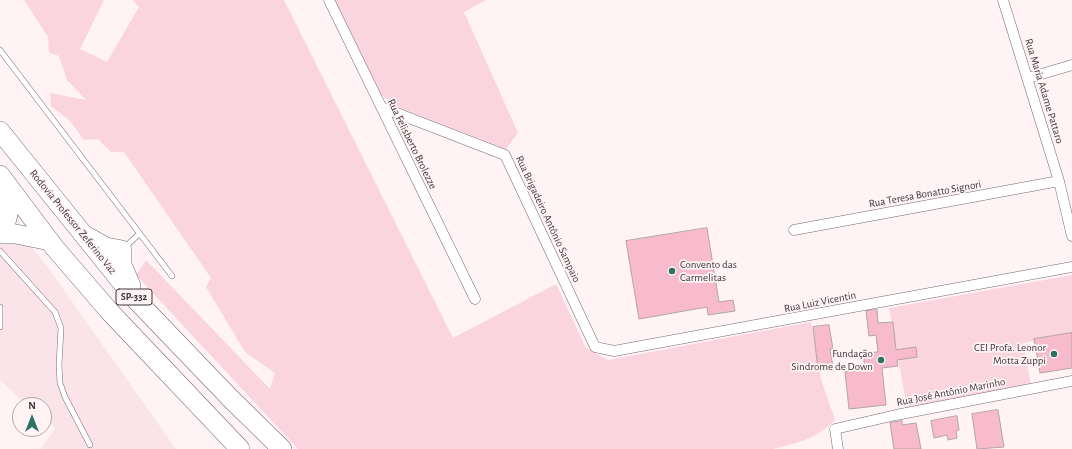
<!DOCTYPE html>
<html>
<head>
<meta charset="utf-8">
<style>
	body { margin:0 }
	#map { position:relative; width:1072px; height:449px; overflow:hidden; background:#fff3f6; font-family:"Alegreya Sans",sans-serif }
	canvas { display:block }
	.north { position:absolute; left:12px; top:397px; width:40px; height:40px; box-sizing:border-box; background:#fff3f6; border:1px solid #b2a8aa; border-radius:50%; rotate:0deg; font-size:11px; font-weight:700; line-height:16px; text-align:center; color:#3f3739 }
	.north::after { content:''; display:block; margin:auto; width:14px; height:18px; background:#2d7265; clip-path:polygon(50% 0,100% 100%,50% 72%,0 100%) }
</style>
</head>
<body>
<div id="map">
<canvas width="1072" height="449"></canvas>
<div class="north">N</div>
</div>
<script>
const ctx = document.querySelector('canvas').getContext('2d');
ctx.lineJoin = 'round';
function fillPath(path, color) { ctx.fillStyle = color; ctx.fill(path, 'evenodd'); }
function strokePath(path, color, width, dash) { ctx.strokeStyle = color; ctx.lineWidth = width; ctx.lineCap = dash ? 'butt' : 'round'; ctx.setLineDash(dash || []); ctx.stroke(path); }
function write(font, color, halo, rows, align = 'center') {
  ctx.font = font + ' "Alegreya Sans",sans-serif'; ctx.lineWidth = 3.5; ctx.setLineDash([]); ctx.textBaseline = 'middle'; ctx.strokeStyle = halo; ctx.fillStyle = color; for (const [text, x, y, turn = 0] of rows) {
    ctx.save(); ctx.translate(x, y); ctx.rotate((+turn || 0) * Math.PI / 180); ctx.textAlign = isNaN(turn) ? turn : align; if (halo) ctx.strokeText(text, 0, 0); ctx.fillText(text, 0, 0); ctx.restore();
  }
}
fillPath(new Path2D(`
	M0,209L47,266L176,449H41L55,428L44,419V405H26L0,380Z`), '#fae4ea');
fillPath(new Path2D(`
	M24,0H104L80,49L107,62L139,7L133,0H284L453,338L556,284L586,348L608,360L811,322L821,379L835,420C815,440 799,442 773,449H298L136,275L146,260L270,389L275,373L245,352L206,287L211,278L124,152H111L98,139L84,140L70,121L51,106L50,93L86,100L67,80L59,56L49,53L48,37Z
	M334,0H486L464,12L518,133L506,149L398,107L379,93Z
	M1072,275V334L1023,343L1031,385L907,407L889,308Z`), '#fad4df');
const building = new Path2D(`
	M707,228L719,302L733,300L735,311L708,315L707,307L639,319L626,241Z
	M877,310L878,323L893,322L896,350L916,347L917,357L897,360L898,366L882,368L886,405L849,409L845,372L865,369L863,353L878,352L876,335L869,336L866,311Z
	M829,325L833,349H830L833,367L818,369L813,327Z
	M1072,333V368L1040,373L1034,339Z
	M998,410L1004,447L977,449L972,414Z
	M957,416L959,430L956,431L957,438L948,440L947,435L934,438L931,421Z
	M902,421V425L916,423L921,449H894L890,423Z`);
fillPath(building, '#f7bbcd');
strokePath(building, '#b4a3a7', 1);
const service = new Path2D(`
	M0,50L172,276
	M124,248L139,234
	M0,251L55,312L61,328L59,365L60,383L65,397L90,445
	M0,307V327`);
const minor = new Path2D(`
	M329,0L475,299
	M1003,0L1059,181L1072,236
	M1028,78L1072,65
	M381,107L505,155L595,347L614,351L1072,267
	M794,230L1059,181
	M838,449L835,429L896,415L1072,381`);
const motorway = new Path2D(`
	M0,131L136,300L231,399L282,449
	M0,175L54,247L110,312L240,449
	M5,182L8,214L3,234H16L50,241
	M88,237L106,247L122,250V265L131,286`);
strokePath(service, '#78686c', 6);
strokePath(minor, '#78686c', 11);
strokePath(motorway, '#78686c', 20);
strokePath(service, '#fff', 5);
strokePath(minor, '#fff', 10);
strokePath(motorway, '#fff', 19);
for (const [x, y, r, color] of [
	[672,271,4,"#2d7265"],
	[1054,354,4,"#2d7265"],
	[881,360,4,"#2d7265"]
]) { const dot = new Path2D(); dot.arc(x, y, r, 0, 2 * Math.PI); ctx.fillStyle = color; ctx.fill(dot); strokePath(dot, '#fff3f6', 1.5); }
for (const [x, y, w] of [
	[134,297,36]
]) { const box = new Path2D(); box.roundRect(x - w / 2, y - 8, w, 16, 3); ctx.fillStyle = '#fff3f6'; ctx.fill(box); strokePath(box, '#3f3739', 1); }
write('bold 10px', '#3f3739', null, [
	["SP-332",134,297]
]);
write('11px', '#3f3739', '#fff3f6', [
	["Rua Maria Adame Pattaro",1044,91,73],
	["Rua Felisberto Brolezze",412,144,64],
	["Rua Teresa Bonatto Signori",925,194,-10],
	["Rua Brigadeiro Antônio Sampaio",548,219,65],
	["Rodovia Professor Zeferino Vaz",73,222,51],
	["Rua Luiz Vicentin",820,302,-11],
	["Rua José Antônio Marinho",951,392,-11]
]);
write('11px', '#3f3739', '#fff3f6', [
	["Convento das",680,265,"left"],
	["Carmelitas",680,278,"left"],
	["CEI Profa. Leonor",1046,348],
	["Motta Zuppi",1046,361],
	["Fundação",873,354],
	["Sindrome de Down",873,367]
], 'right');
</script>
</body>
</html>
